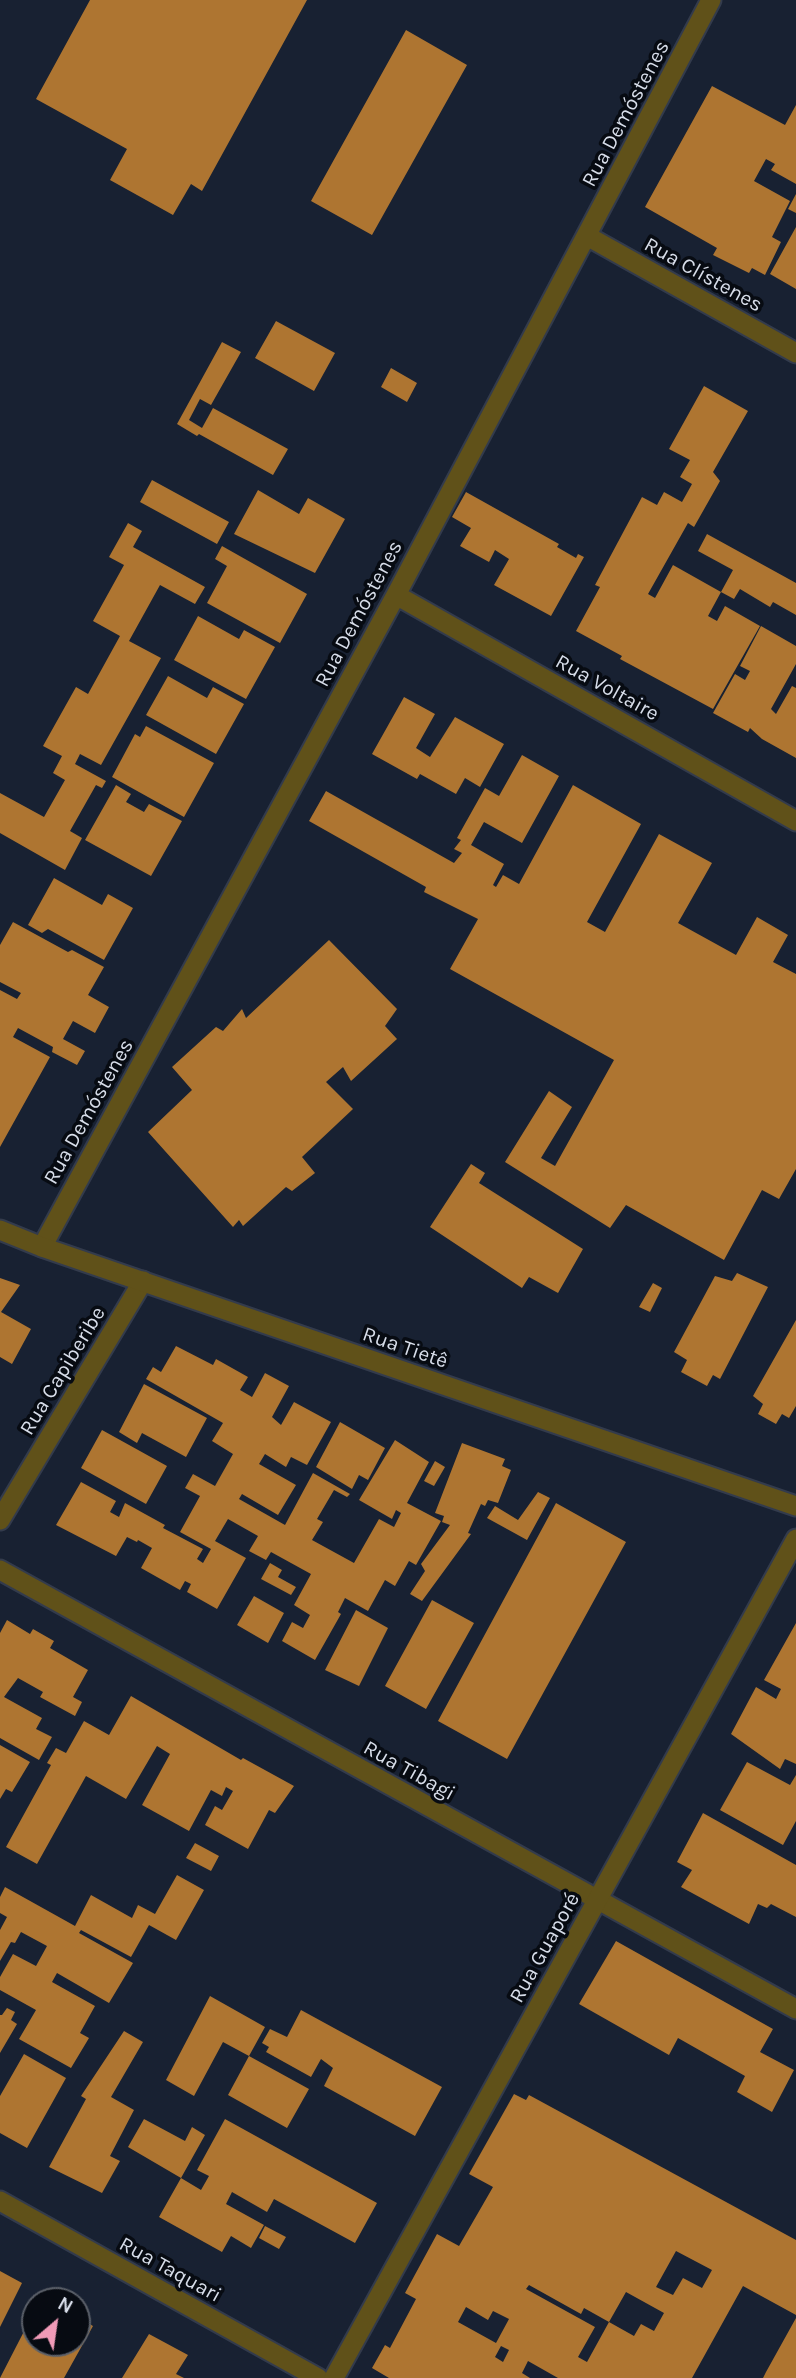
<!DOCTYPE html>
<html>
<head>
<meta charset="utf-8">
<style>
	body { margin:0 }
	#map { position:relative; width:796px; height:2378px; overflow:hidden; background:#182132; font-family:Karla,sans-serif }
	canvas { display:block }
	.north { position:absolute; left:21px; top:2287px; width:70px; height:70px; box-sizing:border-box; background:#070b12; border:2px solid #5a5f68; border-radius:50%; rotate:29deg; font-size:19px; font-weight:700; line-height:28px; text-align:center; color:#d7dde9 }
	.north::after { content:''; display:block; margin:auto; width:24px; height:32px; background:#f09ab7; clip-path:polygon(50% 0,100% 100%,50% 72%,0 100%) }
</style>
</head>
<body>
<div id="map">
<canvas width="796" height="2378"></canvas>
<div class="north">N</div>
</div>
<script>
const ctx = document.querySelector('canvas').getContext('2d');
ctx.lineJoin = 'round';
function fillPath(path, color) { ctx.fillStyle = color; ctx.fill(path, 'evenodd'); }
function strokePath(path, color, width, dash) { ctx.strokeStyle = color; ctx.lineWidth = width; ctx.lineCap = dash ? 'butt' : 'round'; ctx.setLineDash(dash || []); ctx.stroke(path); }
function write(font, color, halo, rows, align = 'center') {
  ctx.font = font + ' Karla,sans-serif'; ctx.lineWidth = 7; ctx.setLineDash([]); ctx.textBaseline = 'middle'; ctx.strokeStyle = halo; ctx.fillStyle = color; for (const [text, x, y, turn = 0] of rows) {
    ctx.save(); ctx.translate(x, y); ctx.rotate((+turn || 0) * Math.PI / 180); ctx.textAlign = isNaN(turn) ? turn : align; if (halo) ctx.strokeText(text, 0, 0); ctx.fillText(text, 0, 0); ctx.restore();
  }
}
fillPath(new Path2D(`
	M90,0H307L202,191L191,184L173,215L110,180L127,149L36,99Z
	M406,30L467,65L372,235L311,201Z
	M712,86L785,125L796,105V184L771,170L775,164L766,159L754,181L790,201L772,237L781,242L765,275L752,268L749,273L713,255L717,248L645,207Z
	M796,194V213L788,209Z
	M796,227V289L770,274Z
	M276,321L335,353L314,391L255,358Z
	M222,342L241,352L211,405L200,399L189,420L202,428L213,408L288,449L273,475L199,434L197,436L177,424Z
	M391,368L417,383L407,402L381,387Z
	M704,386L748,411L713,472L720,481L694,527L688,523L648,594L655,598L673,565L721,592L733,570L698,551L707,534L796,583V615L773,602L770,607L740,589L734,599L721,592L708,616L717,621L725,606L760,626L713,709L620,659L622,656L576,631L600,587L595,585L642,497L657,505L664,492L682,502L692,484L680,477L690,460L669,449Z
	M152,480L229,522L217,544L140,502Z
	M258,490L299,514L308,498L345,519L315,573L234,534Z
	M466,492L559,544L557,547L576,558L578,554L584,557L551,616L494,585L509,559L495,550L489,562L460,546L471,528L452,517Z
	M128,523L142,531L133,547L205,587L195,604L160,585L129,641L161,658L101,765L80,754L75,764L106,781L102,788L96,785L70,831L82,838L65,870L0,833V793L44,817L65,780L53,773L62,756L43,746L76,687L88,694L120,636L93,621L124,565L109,557Z
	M222,546L307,594L280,643L207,603L227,566L215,559Z
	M198,616L239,639L244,630L275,647L246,699L174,660Z
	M761,626L796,646V664L771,709L776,714L792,686L796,688V758L762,739L750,728L748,732L713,713L735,674L745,680L750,671L740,666Z
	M168,676L207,698L213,687L244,704L216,754L146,715Z
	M404,697L435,714L416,748L430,757L455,717L504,744L480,787L465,778L456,794L420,774L417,779L372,754Z
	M146,726L214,763L184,817L112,777L135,734L140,737Z
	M522,755L559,776L522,843L484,822L471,845L504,864L493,885L496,887L503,875L519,884L573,785L641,824L587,922L605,932L659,834L712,863L678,923L736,955L757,917L788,935L773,962L796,974V1169L779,1199L762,1190L724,1260L626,1205L610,1228L505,1162L549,1091L572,1107L541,1158L555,1166L614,1060L450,969L478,919L424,892L426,887L309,821L326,791L454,863L462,853L454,849L461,840L457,838L485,788L499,796Z
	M116,785L131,794L126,802L144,812L149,804L182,821L151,876L85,840Z
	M54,878L102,905L108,894L133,908L104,960L48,929L42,933L28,925Z
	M13,922L68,952L72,950L104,967L88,995L109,1007L95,1033L73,1021L63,1039L85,1051L77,1065L52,1052L53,1047L18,1028L13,1037L50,1057L0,1147V990L17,999L21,993L0,982V945Z
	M329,940L397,1009L385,1026L397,1039L351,1081L343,1067L326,1082L353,1109L302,1157L315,1173L292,1191L286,1187L243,1226L239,1220L233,1227L148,1132L192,1090L172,1067L216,1027L223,1031L242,1009L246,1018Z
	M471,1164L485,1173L479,1183L583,1249L558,1293L529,1277L522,1288L430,1227Z
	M737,1273L768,1287L720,1379L713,1375L707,1386L681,1372L687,1360L674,1352L715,1276L732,1281Z
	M0,1278L20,1285L1,1312L31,1329L12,1364L0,1357Z
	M653,1283L662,1288L650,1312L639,1307Z
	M796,1320V1406L789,1418L782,1414L776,1424L758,1414L763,1404L753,1396Z
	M176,1346L213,1365L216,1359L248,1377L240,1390L252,1397L265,1373L289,1386L272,1417L281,1425L294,1402L331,1422L307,1465L291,1457L286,1467L265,1454L259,1464L296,1485L278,1515L242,1494L239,1499L285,1525L313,1473L350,1494L347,1497L334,1490L317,1519L323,1522L312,1540L354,1563L379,1519L394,1527L401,1513L396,1510L392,1519L359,1500L395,1440L429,1462L407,1503L441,1521L416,1565L409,1561L395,1586L385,1580L368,1611L345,1598L338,1612L341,1614L315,1660L282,1641L292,1622L303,1628L310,1615L294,1605L311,1574L271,1552L266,1560L249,1551L258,1536L228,1519L215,1541L246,1558L217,1609L187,1592L191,1584L185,1581L180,1590L141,1568L152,1548L138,1540L137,1542L127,1537L116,1556L56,1525L81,1482L116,1501L110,1512L119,1517L125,1503L165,1525L163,1528L203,1549L197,1559L203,1563L211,1549L180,1532L200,1496L185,1488L193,1474L215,1486L233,1454L212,1441L223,1423L146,1379L153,1367L161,1372Z
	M144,1384L207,1418L186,1457L142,1433L137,1443L119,1432Z
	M340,1422L385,1448L368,1480L359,1475L352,1489L316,1467Z
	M102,1430L167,1466L146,1504L81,1468Z
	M462,1443L505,1459L502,1466L511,1470L498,1503L488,1500L485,1506L481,1504L468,1533L471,1534L422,1601L410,1594L425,1571L421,1564L450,1525L442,1522L444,1516L435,1513Z
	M435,1461L445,1467L434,1486L424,1481Z
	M538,1492L550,1498L527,1540L487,1518L495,1506L518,1520Z
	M556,1503L626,1542L507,1759L438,1721Z
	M270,1563L282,1570L278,1577L296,1587L291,1595L261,1579Z
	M254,1596L284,1613L268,1643L237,1625Z
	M432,1600L474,1623L426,1709L385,1686Z
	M356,1610L388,1628L359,1686L325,1670Z
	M7,1620L30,1634L33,1629L54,1641L50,1648L88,1670L73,1697L82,1702L75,1716L40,1697L43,1692L18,1678L4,1697L42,1718L36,1729L52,1737L39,1760L0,1738V1633Z
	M796,1623V1764L785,1759L780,1769L731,1734L756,1687L776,1699L781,1689L764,1680Z
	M131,1696L241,1760L243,1758L294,1786L275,1813L269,1810L248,1849L205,1825L215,1806L222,1810L233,1791L226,1787L222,1796L211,1790L189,1831L142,1805L170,1754L157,1746L126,1799L86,1776L37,1864L6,1847L51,1765L47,1763L56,1748L66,1753L84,1721L109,1735Z
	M0,1745L30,1762L12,1792L6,1789L0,1799Z
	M747,1762L790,1785L796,1775V1821L783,1845L720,1810Z
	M703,1813L796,1865V1917L771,1904L767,1908L758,1904L749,1924L681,1887L692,1870L677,1862Z
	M195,1843L219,1856L211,1871L186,1858Z
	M177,1875L204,1890L176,1940L149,1925L131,1957L81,1930L79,1933L133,1963L109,2003L57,1973L52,1982L95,2006L80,2033L89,2038L71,2068L19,2039L36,2010L0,1990V1977L13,1954L36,1966L47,1946L21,1932L15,1943L11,1942L0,1961V1930L7,1917L0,1913V1897L5,1887L75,1926L91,1895L132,1918L138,1905L155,1914Z
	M616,1941L773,2029L760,2052L794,2070L772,2112L737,2092L745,2076L678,2038L669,2055L579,2004Z
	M210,1996L265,2027L249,2056L223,2042L194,2096L166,2080Z
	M7,2008L15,2012L11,2020L17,2024L0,2053V2015H2Z
	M301,2010L442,2087L415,2136L324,2086L333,2068L321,2059L311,2077L266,2052L269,2047L262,2043L270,2029L287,2037Z
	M124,2031L143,2042L111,2097L134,2110L110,2156L120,2161L102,2193L49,2167L86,2099L81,2096Z
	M24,2054L66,2078L27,2148L0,2133V2096Z
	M249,2056L309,2089L287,2128L228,2095Z
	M514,2094L526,2100L529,2095L796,2240V2315L743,2286L692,2378H558L528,2361L522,2373L530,2378H389L372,2368L385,2345L390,2348L416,2299L405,2293L437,2234L459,2246L493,2187L469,2174ZM676,2251L712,2270L702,2288L683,2278L673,2295L656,2287ZM529,2285L581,2314L584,2308L609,2322L626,2292L664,2313L654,2331L641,2324L634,2336L609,2322L587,2362L578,2357L595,2327L526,2289ZM466,2307L488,2320L493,2311L509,2319L496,2343L458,2322ZM501,2346L509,2350L503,2362L495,2357Z
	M144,2119L185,2141L192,2127L205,2135L181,2178L128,2147Z
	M225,2119L377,2203L355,2243L274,2199L267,2212L232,2192L226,2204L264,2225L251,2248L231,2236L222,2252L159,2217L181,2178L201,2190L209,2176L197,2170Z
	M265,2226L286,2237L279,2249L259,2238Z
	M0,2271L22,2283L0,2327Z
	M35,2310V2343H77V2317L93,2326L64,2378H0Z
	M796,2318V2378H763L766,2372Z
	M149,2334L188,2355L176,2374L184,2378H122Z`), '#ae7531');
const minor = new Path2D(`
	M587,236L796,353
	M396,595L796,821
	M42,1247L396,595L711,0
	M0,1520L143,1281
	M0,1570L796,2009
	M0,2201L318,2378`);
const tertiary = new Path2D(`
	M0,1230L42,1247L796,1506
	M334,2378L796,1539`);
strokePath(minor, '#333b4c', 23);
strokePath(tertiary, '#333b4c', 23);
strokePath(minor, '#605119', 19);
strokePath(tertiary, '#605119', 19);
write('21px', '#d7dde9', '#070b12', [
	["Rua Demóstenes",626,114,-62],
	["Rua Clístenes",703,275,29],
	["Rua Demóstenes",359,614,-62],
	["Rua Voltaire",607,688,29],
	["Rua Demóstenes",89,1112,-61],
	["Rua Tietê",405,1348,19],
	["Rua Capiberibe",63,1371,-59],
	["Rua Tibagi",409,1771,29],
	["Rua Guaporé",545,1948,-61],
	["Rua Taquari",170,2270,29]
]);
</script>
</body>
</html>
